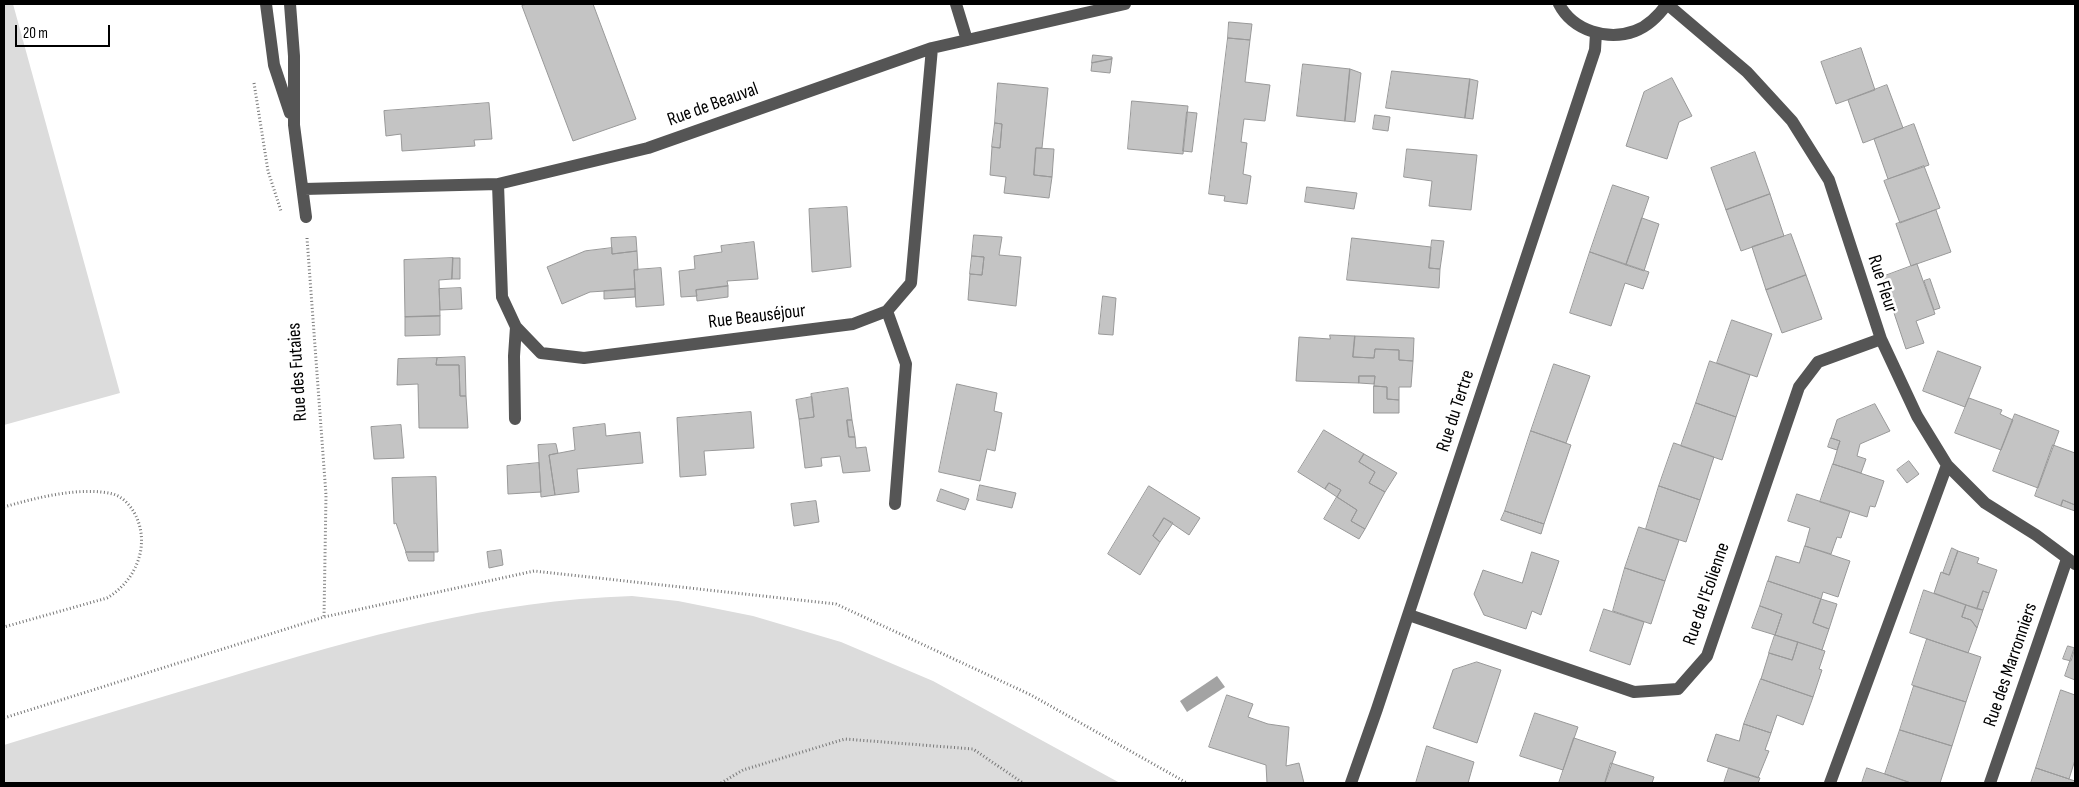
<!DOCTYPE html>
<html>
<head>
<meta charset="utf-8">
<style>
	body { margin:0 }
	#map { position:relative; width:2079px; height:787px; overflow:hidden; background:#fff; font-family:"Sofia Sans Condensed",sans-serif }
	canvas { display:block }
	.frame { position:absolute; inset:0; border:5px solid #000; pointer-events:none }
	.scale { position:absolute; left:15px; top:25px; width:95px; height:22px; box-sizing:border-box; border:2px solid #000; border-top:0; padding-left:6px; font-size:15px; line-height:18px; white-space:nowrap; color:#000; -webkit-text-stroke:4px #fff; paint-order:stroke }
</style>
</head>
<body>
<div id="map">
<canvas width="2079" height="787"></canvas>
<div class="frame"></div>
<div class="scale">20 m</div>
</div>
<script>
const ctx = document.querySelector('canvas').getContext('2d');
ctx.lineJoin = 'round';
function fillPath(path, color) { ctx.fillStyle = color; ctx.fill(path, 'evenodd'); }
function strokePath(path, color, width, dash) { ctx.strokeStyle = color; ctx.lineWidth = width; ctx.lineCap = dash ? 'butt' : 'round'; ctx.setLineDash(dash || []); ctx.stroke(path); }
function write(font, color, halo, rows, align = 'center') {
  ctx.font = font + ' "Sofia Sans Condensed",sans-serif'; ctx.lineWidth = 5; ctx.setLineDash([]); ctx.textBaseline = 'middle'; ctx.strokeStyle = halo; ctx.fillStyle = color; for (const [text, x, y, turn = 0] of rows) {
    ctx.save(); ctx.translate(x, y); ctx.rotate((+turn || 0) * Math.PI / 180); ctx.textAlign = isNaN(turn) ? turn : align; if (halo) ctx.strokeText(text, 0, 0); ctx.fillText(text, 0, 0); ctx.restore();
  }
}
fillPath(new Path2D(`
	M4,4H13L120,393L4,425Z
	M632,596L678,601L753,616L841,642L933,681L1120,783H4V745C79,722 154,699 229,677C361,637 493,600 632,596Z`), '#dcdcdc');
fillPath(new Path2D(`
	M1217,676L1225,687L1187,712L1180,701Z`), '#a3a3a3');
const building = new Path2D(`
	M527,4H593L636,119L573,141L522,6Z
	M1229,22L1252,24L1250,40L1228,38Z
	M1228,38L1250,40L1245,82L1270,85L1265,121L1244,119L1241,142L1247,143L1243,174L1251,176L1247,204L1224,201L1225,196L1209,194Z
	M1861,48L1875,90L1836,104L1821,62Z
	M1093,55L1112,57V59L1092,63Z
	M1112,59L1110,73L1091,71L1092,63Z
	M1303,64L1350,69L1345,121L1297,116Z
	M1350,69L1361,73L1355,122L1345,121Z
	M1392,71L1470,79L1465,118L1386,108Z
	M1672,78L1692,116L1679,122L1667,159L1626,146L1644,92Z
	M1470,79L1478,81L1473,119L1465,118Z
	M998,83L1048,88L1042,148H1036L1034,175L1052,177L1049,198L1004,193L1006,177L990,175L992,147L1000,148L1002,124L995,123Z
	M1887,85L1903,128L1863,143L1848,100Z
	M1132,101L1188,106L1183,154L1128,149Z
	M489,103L492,139L474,140L475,146L402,151L401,134L386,136L384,111Z
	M1187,112L1197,113L1192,152L1183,151Z
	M1375,115L1390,117L1388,131L1373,129Z
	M995,123L1002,124L1000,148L992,147Z
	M1914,124L1929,165L1888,179L1874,139Z
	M1036,148L1054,149L1052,177L1034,175Z
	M1407,149L1477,155L1471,210L1429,206L1432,181L1404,177Z
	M1755,152L1770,194L1726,210L1711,168Z
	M1924,166L1940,208L1900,223L1884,181Z
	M1613,185L1649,197L1626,265L1590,252Z
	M1307,187L1357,193L1354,209L1305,202Z
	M1770,194L1784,236L1741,251L1726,210Z
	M847,207L851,267L812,272L809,209Z
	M1936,210L1951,252L1911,266L1896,224Z
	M1642,218L1659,224L1644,271L1626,265Z
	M1791,234L1806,275L1766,290L1752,247Z
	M974,235L1002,237L999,255L1021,257L1016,306L968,300L970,274L982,275L984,257L972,256Z
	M636,237L637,251L612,254L611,238Z
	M1352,238L1431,247L1429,268L1440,269L1439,288L1347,280Z
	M1432,240L1444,241L1440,269L1429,268Z
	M754,242L758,279L727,281L728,286L696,290L697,296L681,297L679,271L695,269L694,256L722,252L721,246Z
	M612,248V254L637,251L638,270H634L635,289L590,292L562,304L547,267L585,251Z
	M1590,252L1649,272L1643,289L1625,283L1611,326L1570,313Z
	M972,256L984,257L982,275L970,274Z
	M453,258H460V279H452Z
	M453,258L452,279L439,280L440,316L405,317L404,260Z
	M1917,264L1935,314L1916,321L1924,343L1906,349L1882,277Z
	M661,268L664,305L636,307L634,270Z
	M1806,275L1822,319L1782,333L1766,290Z
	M1930,279L1940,308L1934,310L1924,281Z
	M728,286V297L697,301L696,290Z
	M461,288L462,309L440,310L439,289Z
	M635,289V297L604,299V291Z
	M1103,296L1116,298L1113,335L1099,334Z
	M440,316V335L405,336V317Z
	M1732,320L1772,334L1757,377L1717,363Z
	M1330,335L1355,336L1353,357L1374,358L1375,349L1399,350V360L1413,361L1411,387H1399V400L1387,399V387L1374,386L1375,376H1359V383L1296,381L1299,337L1330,339Z
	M1355,336L1414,338L1413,361L1399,360V350L1375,349L1374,358L1353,357Z
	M1938,351L1981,367L1965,407L1923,391Z
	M465,357L466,396H460L459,365H436L437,358Z
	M437,358L436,365H459L460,396H466L468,428H419L418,384L397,385L398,359Z
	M1710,361L1750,375L1736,417L1696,403Z
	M1554,364L1590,376L1566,443L1531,431Z
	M1359,376H1375L1374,384L1359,383Z
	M957,384L997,393L994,411L1002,413L995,451L987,449L980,481L939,472Z
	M1374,386L1387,387V399L1399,400V413H1374Z
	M848,388L852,420H847L849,437H855L856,448L866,447L870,471L843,473L840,456L821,458L822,466L805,468L799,419L814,417L811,394Z
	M812,397L814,417L799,419L796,400Z
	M1969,398L2002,410L2000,414L2013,420L2001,450L1955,433Z
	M1696,403L1736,417L1722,460L1681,446Z
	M1875,404L1890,431L1860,444L1857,456L1866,459L1861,473L1833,464L1840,441L1831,438L1837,420Z
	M751,412L754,448L704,451L706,475L680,477L677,418Z
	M2015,414L2059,431L2038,488L1993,471Z
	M847,420H852L855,437H849Z
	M605,424L606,436L640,432L643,463L577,469L579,492L555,495L549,455L575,450L573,428Z
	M401,425L404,458L374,459L371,427Z
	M1324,430L1364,454L1359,462L1375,472L1369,483L1385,492L1365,529L1351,521L1357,510L1337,497L1341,490L1329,483L1325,489L1298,472Z
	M1531,431L1571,445L1544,524L1505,511Z
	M1831,438L1840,441L1837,450L1828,447Z
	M1674,443L1714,457L1700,500L1659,486Z
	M556,444L558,453L549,455L555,495L541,497L538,445Z
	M2053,445L2075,453V505L2063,500L2061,506L2035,496Z
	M1364,454L1397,473L1385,492L1369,483L1375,472L1359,462Z
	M1909,461L1919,474L1907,483L1897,470Z
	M539,463L541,492L508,494L507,466Z
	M1833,464L1884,481L1875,507L1870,506L1867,517L1820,502Z
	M436,477L438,552H406L396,523L394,524L392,478Z
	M1329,483L1341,490L1337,497L1325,489Z
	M980,485L1016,493L1012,508L977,500Z
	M1149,486L1200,518L1189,535L1164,518L1153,536L1160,542L1140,575L1108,554Z
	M1659,486L1700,500L1686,542L1646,529Z
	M941,489L969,499L965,510L937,501Z
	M1797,494L1850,511L1841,538L1837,537L1831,554L1805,546L1810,528L1788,521Z
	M1337,497L1357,510L1351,521L1365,529L1359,539L1324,519Z
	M2063,500L2075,505V511L2061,506Z
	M816,501L819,522L794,526L791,504Z
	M1505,511L1544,524L1541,534L1501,520Z
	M1164,518L1173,523L1160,542L1153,536Z
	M1639,527L1679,540L1665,581L1625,568Z
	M1805,546L1850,561L1838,597L1823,592L1821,599L1768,581L1776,556L1799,563Z
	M1952,548L1958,551L1949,575L1943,573Z
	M501,550L503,565L489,568L487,552Z
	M1958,551L1979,558L1977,563L1997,570L1989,593L1983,591L1977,609L1934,593L1941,572L1949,575Z
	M406,552H434V561H409Z
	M1532,552L1559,561L1541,615L1532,611L1526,629L1484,615L1474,594L1483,570L1522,583Z
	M1625,568L1665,581L1651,624L1613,611Z
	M1768,581L1821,599L1813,623L1829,629L1822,650L1775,635L1782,614L1760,606Z
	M1924,590L1966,605L1962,617L1971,620L1977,628L1968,653L1910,633Z
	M1983,591L1989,593L1983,610L1977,609Z
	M1821,599L1837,604L1829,629L1813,623Z
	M1966,605L1983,610L1977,628L1971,620L1962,617Z
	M1760,606L1782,614L1775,635L1752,628Z
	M1604,609L1644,622L1630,665L1590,651Z
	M1775,635L1798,642L1792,660L1769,653Z
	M1927,639L1981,657L1966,702L1912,685Z
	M1798,642L1825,651L1819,669L1822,670L1813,697L1761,679L1769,653L1792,660Z
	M2068,646L2075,648L2071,661L2063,659Z
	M2075,646V680L2065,676Z
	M1477,662L1501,670L1477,743L1433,728L1453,670Z
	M1761,679L1813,697L1803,725L1777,715L1771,733L1744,724Z
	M1914,686L1966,702L1952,746L1900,730Z
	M2061,690L2075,695V760L2069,779L2036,768Z
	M1227,695L1253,704L1248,717L1268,724L1289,727L1286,766L1299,763L1304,783H1267L1266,765L1209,747Z
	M1535,713L1578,727L1563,770L1520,756Z
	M1744,724L1771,733L1765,750L1769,751L1758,778L1707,761L1716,734L1739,741Z
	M1900,730L1952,746L1940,783H1911L1885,774Z
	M1574,738L1616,752L1605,783H1559Z
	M1427,746L1474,762L1468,783H1416Z
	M1611,763L1654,777L1652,783H1605Z
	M1729,768L1760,778L1758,783H1724Z
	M1867,768L1885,774L1911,783H1862Z
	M2036,768L2075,781V783H2031Z`);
fillPath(building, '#c4c4c4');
strokePath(building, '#999', 1);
strokePath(new Path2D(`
	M254,83L268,171L281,211
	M307,238L326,495L324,617
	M4,507C35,498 81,486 113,494C123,497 130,505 135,514C151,545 136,581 107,598L4,627
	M4,718L324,617L534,571L836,604L1031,695L1187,783
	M721,783L743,770L845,739L973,749L1023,783`), '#777', 3, [1, 2.5]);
strokePath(new Path2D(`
	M266,4L274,65L290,113
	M290,4L294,56V125L306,217
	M956,4L967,40
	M1559,4C1573,31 1608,41 1635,31C1649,26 1659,15 1667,4
	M1667,4L1747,72L1792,121L1829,180L1881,339L1917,416L1947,465L1985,503L2036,535L2075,564
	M498,184L502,297L516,327L541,353L584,358L853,324L887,311L911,283L932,48
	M304,189L498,184L648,148L932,48L1125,4
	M887,311L906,364L895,504
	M515,419L514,356L516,327
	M1409,615L1634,692L1678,689L1707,656L1799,387L1818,362L1881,339
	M1351,783L1377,709L1586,77L1595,50L1596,33
	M1830,783L1947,465
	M1990,783L2067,559`), '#555', 12);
write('19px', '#000', '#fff', [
	["Rue de Beauval",713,105,-20],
	["Rue Fleur",1882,284,72],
	["Rue Beauséjour",757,317,-7],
	["Rue des Futaies",298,372,-94],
	["Rue du Tertre",1456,411,-72],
	["Rue de l'Eolienne",1707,594,-71],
	["Rue des Marronniers",2011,665,-71]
]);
</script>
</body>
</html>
